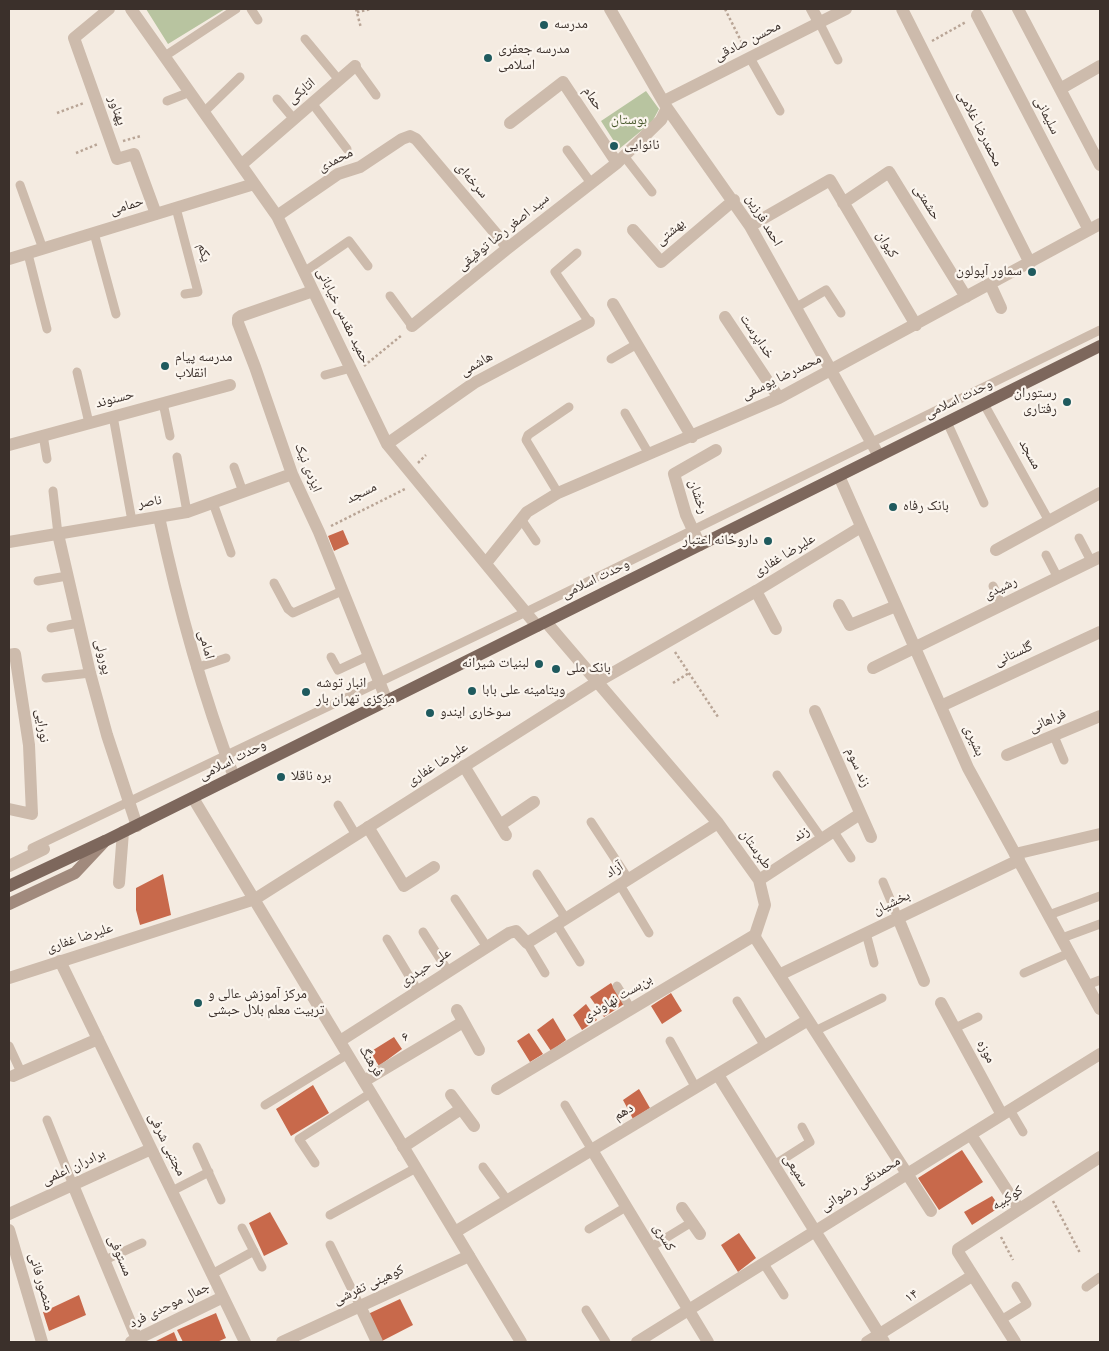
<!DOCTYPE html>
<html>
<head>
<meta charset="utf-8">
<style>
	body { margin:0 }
	#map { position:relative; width:1109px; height:1351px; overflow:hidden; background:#f4ebe1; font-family:Overpass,sans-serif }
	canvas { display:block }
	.frame { position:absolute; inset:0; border:10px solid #3b302b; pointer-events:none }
</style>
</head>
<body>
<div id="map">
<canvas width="1109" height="1351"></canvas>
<div class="frame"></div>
</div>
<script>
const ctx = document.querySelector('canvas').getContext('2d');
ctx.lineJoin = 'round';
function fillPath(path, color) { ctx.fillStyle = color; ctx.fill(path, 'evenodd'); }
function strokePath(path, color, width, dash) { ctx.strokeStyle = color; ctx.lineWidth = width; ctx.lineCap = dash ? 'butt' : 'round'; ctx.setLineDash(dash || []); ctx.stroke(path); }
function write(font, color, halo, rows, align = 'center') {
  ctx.font = font + ' Overpass,"Noto Naskh Arabic",sans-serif'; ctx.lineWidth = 4.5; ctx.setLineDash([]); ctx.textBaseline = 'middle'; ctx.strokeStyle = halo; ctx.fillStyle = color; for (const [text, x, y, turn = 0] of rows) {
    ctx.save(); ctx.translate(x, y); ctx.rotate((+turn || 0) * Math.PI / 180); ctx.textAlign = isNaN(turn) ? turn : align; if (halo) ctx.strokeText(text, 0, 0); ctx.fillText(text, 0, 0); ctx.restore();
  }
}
fillPath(new Path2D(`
	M146,9H225L168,44Z
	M646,91L659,109L652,122L619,149L601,121Z`), '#b8c4a0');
fillPath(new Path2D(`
	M343,530L349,544L334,551L328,536Z
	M163,874L171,915L140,925L136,910V888Z
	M611,983L624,1004L604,1017L590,997Z
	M671,993L682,1011L662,1024L651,1006Z
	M586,1004L597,1020L582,1030L573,1015Z
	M553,1018L566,1040L551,1051L537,1030Z
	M529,1033L543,1054L530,1062L517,1041Z
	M394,1037L402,1049L379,1066L370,1052Z
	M313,1085L329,1113L291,1136L276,1109Z
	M639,1089L650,1108L633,1119L623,1100Z
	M962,1150L983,1182L939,1210L918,1178Z
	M992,1196L1000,1207L972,1225L964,1212Z
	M270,1212L288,1244L264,1256L249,1223Z
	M739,1233L756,1258L738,1272L721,1245Z
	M79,1295L86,1315L49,1331L43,1312Z
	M400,1299L413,1325L382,1341L368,1314Z
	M216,1313L226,1338L217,1342H183L177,1330Z
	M174,1332L178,1342H154Z`), '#c8694b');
strokePath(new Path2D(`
	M356,9L361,28
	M725,9L743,45
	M357,12L371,9
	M932,41L966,22
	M57,113L84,103
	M123,141L141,136
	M76,153L98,144
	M364,366L402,335
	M418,463L426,455
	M331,526L407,488
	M675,652L718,717
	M673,683L689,673
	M1053,1201L1080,1253
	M1001,1237L1013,1260`), '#b9a596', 2.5, [2.5, 2.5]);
strokePath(new Path2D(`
	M251,9L258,20
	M819,22L838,60
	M305,39L339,80
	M165,56L236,9
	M750,58L780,111
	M355,66L376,95
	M277,99L293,118
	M167,101L190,92
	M312,103L347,149
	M204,112L240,77
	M567,150L591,183
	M624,156L652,192
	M20,185L43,249
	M176,208L198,292L185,294
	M94,233L116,314
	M577,253L555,272L589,322
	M28,254L47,329
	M304,272L349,241L368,266
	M390,296L412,326
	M795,308L826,290L841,313
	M611,359L637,344
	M77,372L89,423
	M325,375L351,368
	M163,403L170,436
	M984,404L1049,521
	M625,413L649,454
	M113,416L132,521
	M947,422L984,503
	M43,435L47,459
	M177,457L187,512
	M234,467L243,492
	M53,491L58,534
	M558,493L526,440L528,435L569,407
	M213,503L231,553
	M521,519L536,541
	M1079,538L1091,561
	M1046,555L1058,578
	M38,581L67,576
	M274,583L288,609L293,613L342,591
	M993,586L1002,605
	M51,628L79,623
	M331,657L338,670L368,656
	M196,668L226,658
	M46,678L90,673
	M1054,736L1064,760
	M777,775L822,839
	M338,805L356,835
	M591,822L629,880
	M834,832L851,858
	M32,848L526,612L1100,330
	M537,874L566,919
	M883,882L898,918
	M620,885L649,933
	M455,899L487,947
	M1049,915L1100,896
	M557,925L580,962
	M423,932L448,971
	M866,933L874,963
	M1062,938L1100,924
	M387,939L418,991
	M527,943L545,973
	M1024,973L1069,953
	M1087,985L1100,980
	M617,986L631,1009
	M737,1001L765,1046
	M955,1028L978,1017
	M815,1031L882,998
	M670,1041L696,1088
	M9,1046L21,1072
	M265,1105L348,1054
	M565,1105L592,1150
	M1010,1110L1023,1132
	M47,1120L73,1185
	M197,1147L221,1200
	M315,1163L299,1139L371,1093
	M774,1165L810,1142L802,1127
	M483,1167L507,1200
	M172,1191L209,1172
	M330,1215L416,1168
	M242,1228L262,1267
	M589,1229L626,1207
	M330,1245L360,1306
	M651,1247L692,1222
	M105,1260L142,1243
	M764,1264L784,1295
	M212,1274L254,1251
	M1086,1287L1100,1277
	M586,1310L606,1342
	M1001,1320L1027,1304L1016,1286`), '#cdbbac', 9);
strokePath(new Path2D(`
	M109,9L74,38L117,159L134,154L156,214
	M131,9L277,216L387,444L537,626
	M610,9L667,108L750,226L879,456
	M812,9L819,22
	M902,9L1030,263
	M1018,9L1100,165
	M977,15L1089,230
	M1060,89L1100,66
	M664,101L846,9
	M510,123L563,82L617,163
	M241,165L355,66
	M843,203L889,172L966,297
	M277,216L338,174L360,167L402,139L410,136L416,139L508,248
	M750,226L830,180L916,325
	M633,230L661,262L734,200
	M9,259L254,184
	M990,284L1001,308
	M313,291L241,316L238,318V323L255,367L292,474L319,532L387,701
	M613,304L692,437
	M725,317L779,398
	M412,326L508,248L617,163L661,120L667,108
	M387,444L474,383L589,322
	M9,445L230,385
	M159,517C178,606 202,692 234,777
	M58,534L90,673L107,735L137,826
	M9,542L187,512L292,474
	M700,545L686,515L674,474L716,450
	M996,550L1100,493
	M486,563L527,512L558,493L779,398L1100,224
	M756,591L776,629
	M839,605L850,625L896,606
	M546,622L718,823L759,880L765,905L755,935L756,939L931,1211
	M9,655L15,654L29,745L32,814L9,809
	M873,668L1100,557
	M941,706L1100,632
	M815,711L871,837
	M1007,755L1100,716
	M464,766L506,835
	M500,825L534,802
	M368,827L404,886L434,867
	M1015,854L1100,834
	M759,880L860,814
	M119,883L123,832
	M898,918L924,981
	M60,961L245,1342
	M779,975L1019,860
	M941,1003L1002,1115
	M457,1010L479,1050
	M340,1041L509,933L516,931L527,943L718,823
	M718,1075L884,1342
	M13,1076L98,1039
	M364,1081L463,1022
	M497,1089L755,935
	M451,1095L474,1126
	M971,1135L1019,1209
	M403,1147L461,1109
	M592,1150L708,1342
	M73,1185L137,1339
	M682,1208L700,1234
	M9,1214L151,1149
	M9,1230L42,1342
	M455,1232L808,1020
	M360,1306L377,1342
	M131,1342L223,1297
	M282,1342L469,1256
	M637,1342L1100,1054
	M867,1342L972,1276
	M1015,1342L958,1252V1249L1100,1157`), '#cdbbac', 12);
strokePath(new Path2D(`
	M839,476L968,768L1100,1009
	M193,798L521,1342
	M9,866L44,849
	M9,978L255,899L597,682L756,591L861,527`), '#cdbbac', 12);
strokePath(new Path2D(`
	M9,904L75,873L105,841`), '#a18a7d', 12);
strokePath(new Path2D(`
	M9,886L105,841L1100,346`), '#7d675c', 12);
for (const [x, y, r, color] of [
	[544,25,5,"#1f5a5e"],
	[488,58,5,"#1f5a5e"],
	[614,146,5,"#1f5a5e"],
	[1032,272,5,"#1f5a5e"],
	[165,366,5,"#1f5a5e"],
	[1067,402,5,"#1f5a5e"],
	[893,507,5,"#1f5a5e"],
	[768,541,5,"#1f5a5e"],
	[539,664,5,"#1f5a5e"],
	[556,669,5,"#1f5a5e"],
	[472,691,5,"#1f5a5e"],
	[306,692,5,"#1f5a5e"],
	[430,713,5,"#1f5a5e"],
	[281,777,5,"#1f5a5e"],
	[198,1003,5,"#1f5a5e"]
]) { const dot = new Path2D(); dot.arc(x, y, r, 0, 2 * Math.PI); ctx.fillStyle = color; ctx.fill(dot); strokePath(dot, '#fbf5ee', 2); }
write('14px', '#3b302b', '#fbf5ee', [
	["مدرسه",554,25],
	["مدرسه جعفری",498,50],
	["اسلامی",498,66],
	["نانوایی",624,146],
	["سماور آپولون",1022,272,"right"],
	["مدرسه پیام",175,358],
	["انقلاب",175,374],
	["رستوران",1057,394,"right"],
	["رفتاری",1057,410,"right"],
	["بانک رفاه",903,507],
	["داروخانه اعتبار",758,541,"right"],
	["لبنیات شیرانه",529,664,"right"],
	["بانک ملی",566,669],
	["انبار توشه",316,684],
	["مرکزی تهران بار",316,700],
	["ویتامینه علی بابا",482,691],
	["سوخاری ایندو",440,713],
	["بره ناقلا",291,777],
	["مرکز آموزش عالی و",208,995],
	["تربیت معلم بلال حبشی",208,1011]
], 'left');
write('14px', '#3b302b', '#fbf5ee', [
	["محسن صادقی",748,42,-27],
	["اتابکی",302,92,-40],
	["حمام",592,99,56],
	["پهناور",116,111,71],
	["سلیمانی",1046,116,63],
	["محمدرضا غلامی",979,129,63],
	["محمدی",336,161,-27],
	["سرخه‌ای",471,181,50],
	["حشمتی",926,203,58],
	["حمامی",127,207,-17],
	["احمد فرزین",763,221,59],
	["سید اصغر رضا توفیقی",504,233,-39],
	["بهشتی",671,233,-40],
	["کیوان",886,245,59],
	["یکم",203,253,75],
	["حمید مقدس خیابانی",342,316,64],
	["خداپرست",756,337,56],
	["هاشمی",477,365,-30],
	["محمدرضا یوسفی",782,378,-26],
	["حسنوند",115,400,-15],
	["وحدت اسلامی",959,400,-26],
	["مسجد",1029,455,61],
	["ایزدی نیک",307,468,68],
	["مسجد",362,494,-26],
	["رخشان",697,497,72],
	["ناصر",150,503,-10],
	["علیرضا غفاری",785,556,-31],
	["وحدت اسلامی",596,580,-26],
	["رشیدی",1001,589,-26],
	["امامی",205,645,75],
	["گلستانی",1014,655,-25],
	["پورولی",102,657,77],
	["فراهانی",1048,722,-23],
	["نورایی",41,726,82],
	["بشیری",973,741,66],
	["وحدت اسلامی",233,761,-27],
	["علیرضا غفاری",438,765,-32],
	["زند سوم",857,768,66],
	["زند",802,835,-33],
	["طبرستان",755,850,55],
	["آزاد",615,871,-32],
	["بخشیان",892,904,-25],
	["علیرضا غفاری",80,939,-18],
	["علی حیدری",426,968,-33],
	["بن‌بست نهاوندی",618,999,-31],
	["۶",406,1038,-31],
	["موزه",985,1052,62],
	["فرهنگ",370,1062,59],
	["دهم",624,1113,-31],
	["مجتبی شرفی",166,1145,64],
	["برادران اعلمی",74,1168,-25],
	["سمیعی",795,1171,58],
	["محمدتقی رضوانی",861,1185,-32],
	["کوکبیه",1008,1199,-32],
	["کسری",663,1238,59],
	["مستوفی",119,1256,67],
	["منصور فانی",40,1282,74],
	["کوهینی تفرشی",369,1286,-25],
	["۱۴",912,1297,-32],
	["جمال موحدی فرد",170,1306,-26]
]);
write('14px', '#4a5a2e', '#fbf5ee', [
	["بوستان",629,121]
]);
</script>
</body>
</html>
